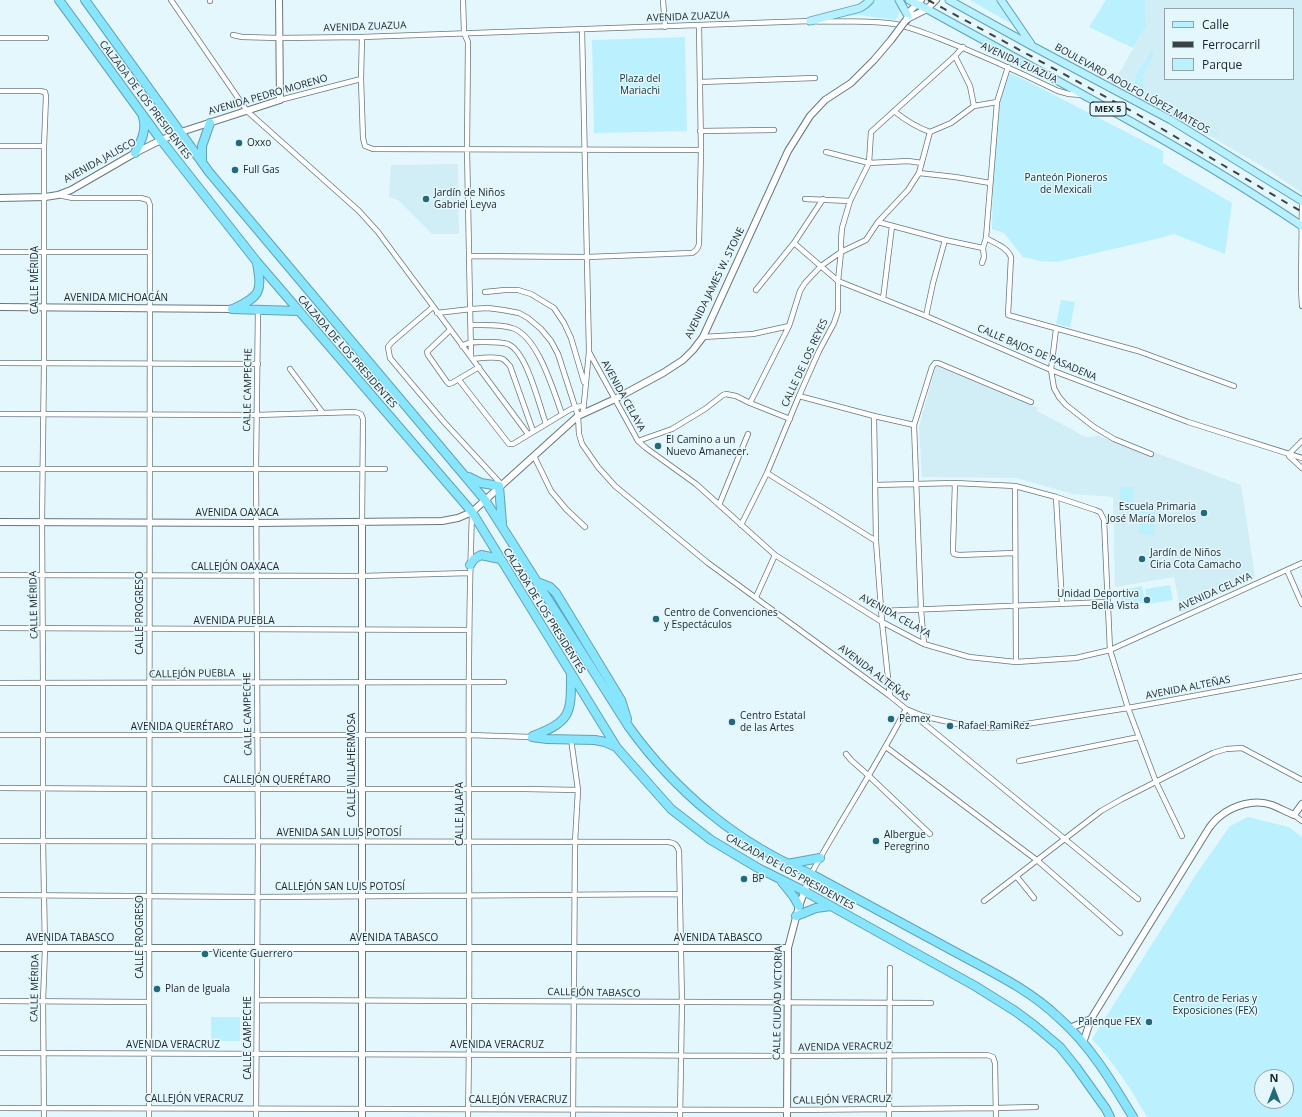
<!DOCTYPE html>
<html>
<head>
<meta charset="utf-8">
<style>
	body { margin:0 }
	#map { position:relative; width:1302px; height:1117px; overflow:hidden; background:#e4f7fd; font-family:"Open Sans",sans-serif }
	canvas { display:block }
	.legend { position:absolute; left:1164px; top:8px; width:130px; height:72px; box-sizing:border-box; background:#e4f7fd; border:1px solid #94a2a7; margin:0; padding:5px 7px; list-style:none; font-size:12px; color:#1c2325 }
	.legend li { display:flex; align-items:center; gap:8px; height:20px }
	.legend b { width:20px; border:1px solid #94a2a7 }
	.north { position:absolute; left:1254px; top:1069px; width:40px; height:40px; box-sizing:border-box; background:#e4f7fd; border:1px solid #94a2a7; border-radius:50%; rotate:0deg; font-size:11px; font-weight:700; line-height:16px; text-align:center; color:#1c2325 }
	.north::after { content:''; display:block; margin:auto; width:14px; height:18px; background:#246979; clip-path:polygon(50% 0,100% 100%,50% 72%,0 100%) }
</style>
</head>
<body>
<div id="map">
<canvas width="1302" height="1117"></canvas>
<ul class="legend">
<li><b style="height:5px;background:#b7f0fe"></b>Calle</li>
<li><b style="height:5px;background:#394245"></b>Ferrocarril</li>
<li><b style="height:11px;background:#bbf0fe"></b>Parque</li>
</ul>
<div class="north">N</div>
</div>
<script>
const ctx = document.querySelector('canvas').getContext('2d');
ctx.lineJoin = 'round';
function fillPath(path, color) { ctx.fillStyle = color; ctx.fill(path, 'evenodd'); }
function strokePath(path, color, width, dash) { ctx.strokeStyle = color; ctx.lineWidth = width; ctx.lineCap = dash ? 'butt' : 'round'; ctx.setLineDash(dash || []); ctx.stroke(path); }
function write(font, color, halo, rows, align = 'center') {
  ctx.font = font + ' "Open Sans",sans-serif'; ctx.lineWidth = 3; ctx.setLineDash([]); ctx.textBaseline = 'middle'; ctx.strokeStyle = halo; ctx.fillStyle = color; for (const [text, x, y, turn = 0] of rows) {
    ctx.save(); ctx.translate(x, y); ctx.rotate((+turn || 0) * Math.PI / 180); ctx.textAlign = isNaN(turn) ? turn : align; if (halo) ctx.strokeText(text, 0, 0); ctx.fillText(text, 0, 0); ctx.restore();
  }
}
fillPath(new Path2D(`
	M1145,0H1302V193L1270,171L1112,79L1117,77L1146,26ZM1165,9H1293V79H1165Z
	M458,164L459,234H432L398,200L389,197L391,165Z
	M936,366L1038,408L1037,411L1086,437L1099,436L1152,457L1154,452L1241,485L1255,576L1181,613L1174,577L1115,587L1113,497L1073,494L1016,478L922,477L919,427Z`), '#d1eef6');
fillPath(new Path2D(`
	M873,0H895L901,9L897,18L895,20L859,15L829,18C842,15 868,14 873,0Z
	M970,0H996L1015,26Z
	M1106,0H1145L1146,26L1133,48L1089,27Z
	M685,37L687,131L594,133L592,40Z
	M1151,52L1154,54L1142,77L1146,94L1151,97L1153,93L1162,98L1165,105L1180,113L1182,109L1191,114L1189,118L1219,134L1216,135L1136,90L1134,85L1135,78Z
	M1008,74H1011L1023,79L1163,151V163L1232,203L1225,254L1174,234L1156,239L1057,262L1040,261L1023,257L1004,233L992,229L993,165L999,103Z
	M1061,300L1075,302L1070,327L1056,324Z
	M1120,487H1134L1133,512H1119Z
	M1140,508H1155L1154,535L1139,534Z
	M1170,585L1173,600L1148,604L1145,589Z
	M1142,586L1145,602L1122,607L1119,591Z
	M1248,817L1289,827L1302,837V1117H1147C1131,1089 1114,1063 1092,1039L1197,873L1230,826ZM1262,1077H1286V1101H1262Z
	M211,1017H240V1041H211Z`), '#bbf0fe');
const street = new Path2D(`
	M171,0L247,111L359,211L378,232L528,434
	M210,0V1
	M463,0L464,33L468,42L467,149L471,357
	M663,0L665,27
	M582,29L589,352L583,413
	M233,35L242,37L279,38L362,37L810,21C838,23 867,19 895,24C910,27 924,33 938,38C979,54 1019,72 1058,91L1069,94L1082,95
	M362,37L361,79L363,138L365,146L373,149L701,150
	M0,38H46
	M955,56L970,86L974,106
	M700,82L815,78
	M0,91H40L45,92L46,96L44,146V362L42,522L43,683V841L45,949L43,1001L44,1117
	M280,100L361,79
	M894,111C905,120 916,127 930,132L951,123L974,106L997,102
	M700,131L774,130
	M0,146H44
	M826,152L869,163L908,161L922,163
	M919,173L955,177L990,183
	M58,195L73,198H141L148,200L150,205L149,1117
	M805,199L850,201
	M1302,201L1301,288L1302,306
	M878,222L945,240L983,248
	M986,238C994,243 1007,247 1011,257L1008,315L1138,351L1234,386
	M794,243L838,281L926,316L1051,370L1188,422L1302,458
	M0,252H149
	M470,256L587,257L692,253C696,251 698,249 699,244L701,150L699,25
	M982,263L984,257L983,248L986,238L997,102L1008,67
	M756,290L794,243L823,199
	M485,292L505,290H518L531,294L554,308L564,323L571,338L584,382
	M883,299L892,226
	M433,307L392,342L388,347L390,358L444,422L501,484
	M437,313L471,309L488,308L503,310L519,313L528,318L541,329L551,341L558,354L578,416L579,434L582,444L598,467L615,486L708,563L890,696L906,709L923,716L957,724L985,728L1007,727L1128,708L1302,676
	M926,316L933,283L945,240
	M471,325C483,325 501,324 512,328C538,336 553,390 562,414
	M1056,329L1051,370L1054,388L1059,397L1066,405L1094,427L1114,439L1151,454
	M450,330L427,352L428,355L447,382L449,384L452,383L479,367
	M703,337L753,334L789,326
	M462,346C470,341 478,342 486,342C493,342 502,342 508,344C527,352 539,405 546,424
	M589,352L638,441L646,448L696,484L775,555L882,622L924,644L969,657L1016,662L1076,658L1110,650L1302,563
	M473,359C481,358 495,356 503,359C506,361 508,364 510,366L533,431
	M0,363L258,364
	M290,369L323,413
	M459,380L509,444H513L571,409L584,405
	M799,396L874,416L914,425
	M750,403L789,326L800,291L805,283L821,266L841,252L866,240L878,222L908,190L919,173L930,132
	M0,414L256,415L355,412L361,414L363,419L362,522
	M874,416L876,541L882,622L890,696
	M638,441L672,429L705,409L723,395L726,394L736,396L750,403L790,419
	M1289,454L1302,441
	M534,456L551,491L566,509L585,527
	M1289,456L1302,468
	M0,469H385
	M767,473L876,541
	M955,483L953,547V552L954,554L959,555L1015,553
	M875,485L955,483L1015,486L1056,497L1095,510L1100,512L1104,520L1110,650L1128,708L1156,782L1182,836
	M1015,486L1016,662
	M1056,497L1062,603
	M719,505L748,434
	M741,525L767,473L799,396L819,351L834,323L838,311V281L841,252V240L842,228L850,201L869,163L871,132L955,56L963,47
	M1287,570L1302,604
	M0,575L362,576L470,573
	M756,597L775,555
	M881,611L1108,602
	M0,628L469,630
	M924,644L921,610L914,425L932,367L935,363H938L1031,402
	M0,683L504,682
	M910,712L1138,899
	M0,735H468L532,737
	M571,739L578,790L575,842L573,1117
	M886,747L1038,861L1120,933
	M846,754L851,760L869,776L930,834
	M1019,761L1139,737
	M0,788L149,789H525L578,790
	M1294,815L1302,821
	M0,841L668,842C674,843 677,844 679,851L682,1003L680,1117
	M811,874C842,818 877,765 906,709
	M1017,877L1034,898
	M0,895L257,897L680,894
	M984,901L1101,811L1122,799L1213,753L1226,749L1242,748L1302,780
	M257,1000L931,1003
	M0,1001L149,1002
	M0,1053L573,1055L787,1056L987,1055L993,1057L995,1063L996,1117
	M0,1108L787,1110L995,1108L1036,1107
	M256,1117L258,841L256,470L258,310
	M468,1117C472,916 465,714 472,513
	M889,1117L890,968`);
const secondary = new Path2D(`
	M907,19L927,9L936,0
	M907,20L911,10L921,0
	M0,198L45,197L58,195L71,190L135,153L161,140L181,132L280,100L279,0
	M0,307L232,309
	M0,522L256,523L442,521L458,518L472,512L578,416L615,399L663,373L683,360L693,350L703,337L788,151L810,116L825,100L851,83L874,60L891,40
	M0,948H788
	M1070,1028L1091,1019
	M1083,1043L1091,1019L1107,993L1209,828C1212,824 1215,820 1219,817C1233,805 1254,799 1272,805C1279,808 1287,812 1294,815L1302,804
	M362,1117V522
	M787,1117L788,948L799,906L811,874`);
const primary = new Path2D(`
	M899,0L908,16
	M909,0L927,9C1053,79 1182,145 1302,226
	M949,0L1032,46L1171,120L1302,201
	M1001,0L1031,44
	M810,21L860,8L866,4L870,0`);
const highway = new Path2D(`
	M59,0L161,140L257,262L472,512L617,748L671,809L711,840L758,868L804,891L975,986L1015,1011L1034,1025L1060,1047L1076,1067L1106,1109L1110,1117
	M85,0L209,172L485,500L629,727C675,791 738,844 811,874C860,900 908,927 957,953C992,972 1030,990 1059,1018C1090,1045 1112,1082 1133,1117
	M135,153C141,142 147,130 143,117
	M202,162V146L210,123
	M232,309L298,311
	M233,309C261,296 262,292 257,263
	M469,477L481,483L499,486L502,523
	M470,565L474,559L481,555L500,559
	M537,582L550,587L556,593L621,700L627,719
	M533,736C572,721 571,713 571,674
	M532,737L547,739L595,740L605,742L616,747
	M787,864L820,858
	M782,882L794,897L799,906
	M796,916L816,908L831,906`);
strokePath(street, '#67787d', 6);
strokePath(secondary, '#67787d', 8);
strokePath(primary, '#62a2b2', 9);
strokePath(highway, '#62a2b2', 10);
strokePath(street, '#fff', 4.5);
strokePath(secondary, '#fff', 6);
strokePath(primary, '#b7f0fe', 7);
strokePath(highway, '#87e6fe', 8);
strokePath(new Path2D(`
	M928,0L1137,114L1302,212`), '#394245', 2, [7, 7]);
const secondaryBridge = new Path2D(`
	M891,40L906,20`);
strokePath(secondaryBridge, '#67787d', 8, []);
strokePath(secondaryBridge, '#fff', 6);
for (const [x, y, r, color] of [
	[239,143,4,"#246979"],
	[235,170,4,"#246979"],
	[426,199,4,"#246979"],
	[658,446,4,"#246979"],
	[1204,513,4,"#246979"],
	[1142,559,4,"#246979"],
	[1147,600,4,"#246979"],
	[656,619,4,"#246979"],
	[891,719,4,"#246979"],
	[732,722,4,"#246979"],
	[950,726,4,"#246979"],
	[876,841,4,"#246979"],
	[744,879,4,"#246979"],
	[205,954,4,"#246979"],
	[157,989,4,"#246979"],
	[1149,1022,4,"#246979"]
]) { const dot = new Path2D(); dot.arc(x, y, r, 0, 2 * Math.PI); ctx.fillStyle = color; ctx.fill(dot); strokePath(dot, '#e4f7fd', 1.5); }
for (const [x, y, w] of [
	[1108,109,36]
]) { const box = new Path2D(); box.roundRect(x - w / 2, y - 7, w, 14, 3); ctx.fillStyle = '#e4f7fd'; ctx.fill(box); strokePath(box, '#1c2325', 1); }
write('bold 9px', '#1c2325', null, [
	["MEX 5",1108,109]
]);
write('10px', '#1c2325', '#e4f7fd', [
	["AVENIDA ZUAZUA",688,17,-2],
	["AVENIDA ZUAZUA",365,27,-2],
	["AVENIDA ZUAZUA",1019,63,25],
	["BOULEVARD ADOLFO LÓPEZ MATEOS",1132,89,29],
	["AVENIDA PEDRO MORENO",268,95,-16],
	["CALZADA DE LOS PRESIDENTES",145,100,53],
	["AVENIDA JALISCO",100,161,-29],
	["CALLE MÉRIDA",35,280,-90],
	["AVENIDA JAMES W. STONE",715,283,-64],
	["AVENIDA MICHOACÁN",116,298],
	["CALZADA DE LOS PRESIDENTES",347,352,49],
	["CALLE BAJOS DE PASADENA",1037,353,23],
	["CALLE DE LOS REYES",805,363,-65],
	["CALLE CAMPECHE",248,390,-89],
	["AVENIDA CELAYA",623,396,61],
	["AVENIDA OAXACA",237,513],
	["CALLEJÓN OAXACA",235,567],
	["AVENIDA CELAYA",1215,592,-24],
	["CALLE MÉRIDA",34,605,-91],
	["CALZADA DE LOS PRESIDENTES",544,611,58],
	["CALLE PROGRESO",140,613,-90],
	["AVENIDA CELAYA",895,616,29],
	["AVENIDA PUEBLA",234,621],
	["AVENIDA ALTEÑAS",874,673,37],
	["CALLEJÓN PUEBLA",192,674,-1],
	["AVENIDA ALTEÑAS",1188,688,-11],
	["CALLE CAMPECHE",248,714,-91],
	["AVENIDA QUERÉTARO",182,727],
	["CALLE VILLAHERMOSA",352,765,-90],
	["CALLEJÓN QUERÉTARO",277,780],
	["CALLE JALAPA",460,814,-90],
	["AVENIDA SAN LUIS POTOSÍ",339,833],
	["CALZADA DE LOS PRESIDENTES",790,872,29],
	["CALLEJÓN SAN LUIS POTOSÍ",340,887],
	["CALLE PROGRESO",140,937,-90],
	["AVENIDA TABASCO",70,938],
	["AVENIDA TABASCO",394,938],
	["AVENIDA TABASCO",718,938],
	["CALLE MÉRIDA",35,988,-89],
	["CALLEJÓN TABASCO",594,993,1],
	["CALLE CIUDAD VICTORIA",778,1003,-89],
	["CALLE CAMPECHE",248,1038,-90],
	["AVENIDA VERACRUZ",173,1045],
	["AVENIDA VERACRUZ",497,1045],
	["AVENIDA VERACRUZ",845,1047,-1],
	["CALLEJÓN VERACRUZ",194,1099],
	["CALLEJÓN VERACRUZ",518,1100],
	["CALLEJÓN VERACRUZ",842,1100,-1]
]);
write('10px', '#0f2f36', '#e4f7fd', [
	["Plaza del",640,79],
	["Mariachi",640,91],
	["Panteón Pioneros",1066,178],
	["de Mexicali",1066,190],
	["Centro de Ferias y",1215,999],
	["Exposiciones (FEX)",1215,1011]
]);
write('10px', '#1c2325', '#e4f7fd', [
	["Oxxo",247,143],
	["Full Gas",243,170],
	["Jardín de Niños",434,193],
	["Gabriel Leyva",434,205],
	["El Camino a un",666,440],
	["Nuevo Amanecer.",666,452],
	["Escuela Primaria",1196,507,"right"],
	["José María Morelos",1196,519,"right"],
	["Jardín de Niños",1150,553],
	["Ciria Cota Camacho",1150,565],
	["Unidad Deportiva",1139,594,"right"],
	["Bella Vista",1139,606,"right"],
	["Centro de Convenciones",664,613],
	["y Espectáculos",664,625],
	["Centro Estatal",740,716],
	["de las Artes",740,728],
	["Pemex",899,719],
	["Rafael RamiRez",958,726],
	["Albergue",884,835],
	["Peregrino",884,847],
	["BP",752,879],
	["Vicente Guerrero",213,954],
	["Plan de Iguala",165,989],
	["Palenque FEX",1141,1022,"right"]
], 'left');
</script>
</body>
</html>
